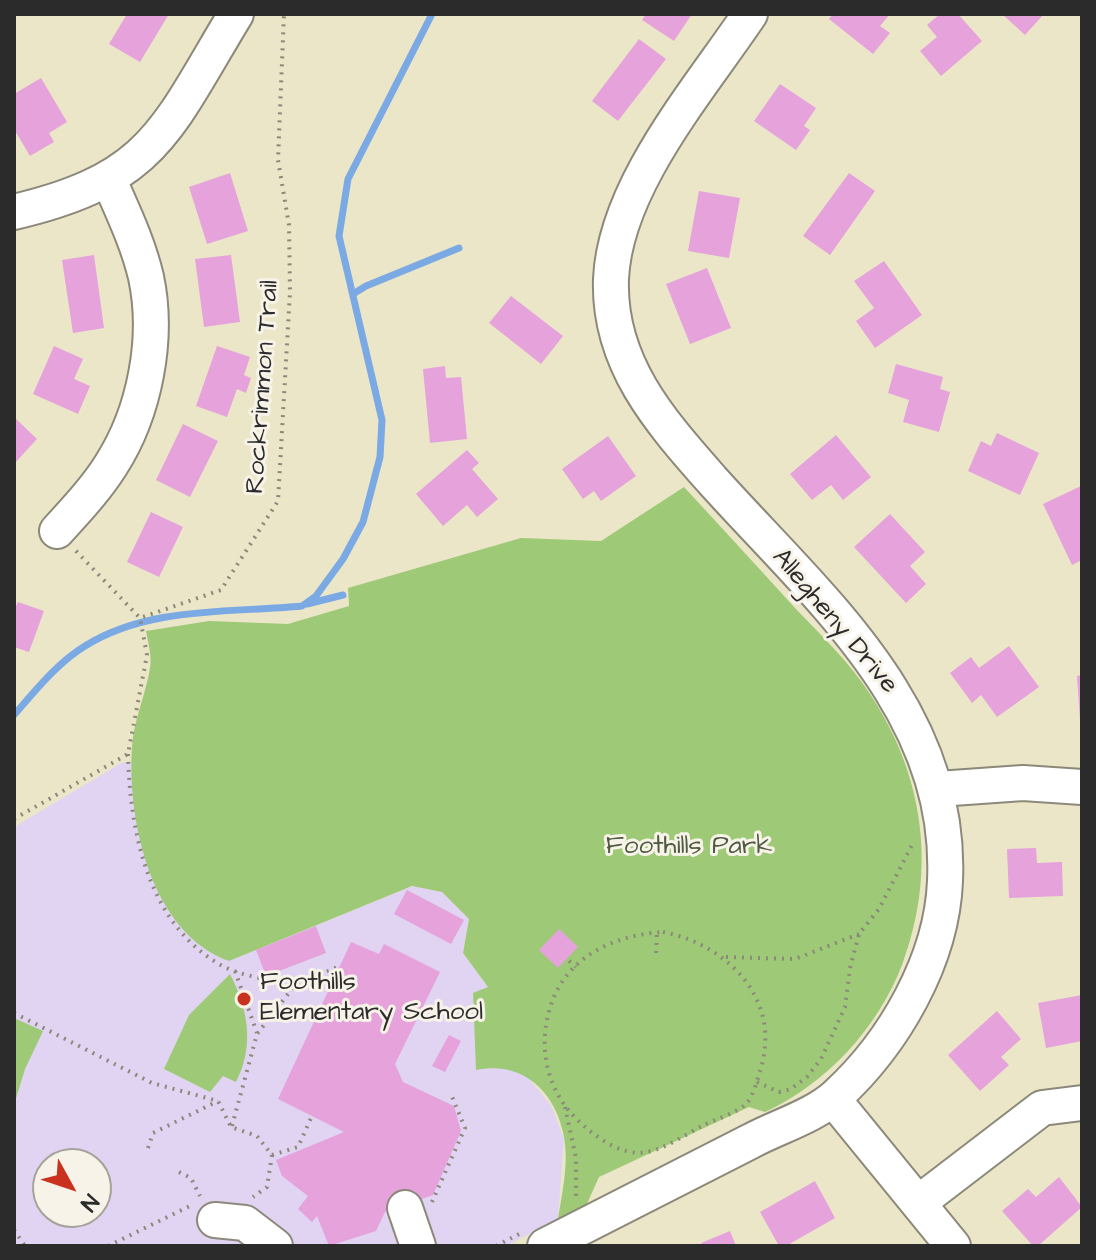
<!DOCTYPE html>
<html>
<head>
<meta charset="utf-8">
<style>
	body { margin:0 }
	#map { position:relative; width:1096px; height:1260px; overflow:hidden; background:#ece6c9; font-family:"Architects Daughter",sans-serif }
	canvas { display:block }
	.frame { position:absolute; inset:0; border:16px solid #2b2b2b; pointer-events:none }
	.north { position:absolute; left:32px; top:1148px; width:80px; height:80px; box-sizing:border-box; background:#f7f3e8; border:2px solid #a5a39c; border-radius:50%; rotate:130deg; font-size:22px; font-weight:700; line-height:32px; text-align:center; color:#2b2b2b }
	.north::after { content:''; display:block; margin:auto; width:28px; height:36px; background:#c8321e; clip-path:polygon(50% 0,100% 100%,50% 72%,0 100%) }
</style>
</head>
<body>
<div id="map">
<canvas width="1096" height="1260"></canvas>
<div class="frame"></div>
<div class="north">N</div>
</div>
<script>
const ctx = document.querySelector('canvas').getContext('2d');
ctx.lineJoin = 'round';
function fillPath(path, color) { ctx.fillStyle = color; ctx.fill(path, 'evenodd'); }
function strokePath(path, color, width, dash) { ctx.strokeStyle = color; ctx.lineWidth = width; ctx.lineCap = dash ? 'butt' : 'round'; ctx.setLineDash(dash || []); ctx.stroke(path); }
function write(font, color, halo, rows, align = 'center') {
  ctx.font = font + ' "Architects Daughter",sans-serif'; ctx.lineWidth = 6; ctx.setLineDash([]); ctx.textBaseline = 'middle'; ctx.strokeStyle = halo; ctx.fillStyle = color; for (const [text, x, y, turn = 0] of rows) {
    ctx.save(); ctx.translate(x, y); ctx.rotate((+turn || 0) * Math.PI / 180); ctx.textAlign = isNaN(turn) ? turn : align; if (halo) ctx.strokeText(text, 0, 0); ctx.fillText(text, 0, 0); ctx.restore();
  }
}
fillPath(new Path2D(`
	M123,762H133L135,806L150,874L229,961L412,886L442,892L469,919L463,953L488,987L473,994L477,1069L507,1067L525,1074L551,1105L564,1139L558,1219L506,1246H14V827ZM48,1164H96V1212H48Z`), '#e1d4f3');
fillPath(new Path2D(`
	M684,487C721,527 758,567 795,608C821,635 850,663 870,694C925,777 937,872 902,965C878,1028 826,1084 765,1112L749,1107L599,1177L586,1206L558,1219C562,1193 569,1164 564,1137C556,1092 523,1060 476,1070L473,993L488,987L463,953L469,919L442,892L412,886L229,961C151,933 127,821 132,746C134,719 146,694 150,668C152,657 148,642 146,631L209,621L288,624L349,606L348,588L521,538L601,541Z
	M230,974C248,1009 255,1045 236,1082L223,1076L210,1092L164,1069L189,1015Z
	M14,1018L43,1031L25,1069L14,1105Z`), '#9ec976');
strokePath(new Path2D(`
	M353,294L366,286L459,248
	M307,604L343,595
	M14,715C35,691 57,663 85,646C149,606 230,613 302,606L316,596L343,559L363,522L380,457L382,420L339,236L348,179L432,14`), '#7ba9e4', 7);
fillPath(new Path2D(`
	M127,14H169L140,62L109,44Z
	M646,14H692L674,41L642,20Z
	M833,14H890L880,26L890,33L873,54L829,19Z
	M940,14H958L982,41L941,76L920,51L937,37L927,25Z
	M1002,14H1044L1025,35Z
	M639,39L666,59L618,121L592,101Z
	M41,78L67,122L49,133L54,142L30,156L14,129V94Z
	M780,84L816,108L804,126L810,130L796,150L754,121Z
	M230,173L248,231L207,244L189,187Z
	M849,173L875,191L830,255L803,236Z
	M699,191L740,198L729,258L688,251Z
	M94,255L104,328L73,333L62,260Z
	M231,255L240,322L204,327L195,259Z
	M884,261L922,315L875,348L856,321L874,308L854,281Z
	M707,268L731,328L690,344L666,284Z
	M511,296L563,336L541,364L489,323Z
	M54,346L83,359L74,379L90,386L78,414L33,394Z
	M217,346L250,357L244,375L251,378L246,393L237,389L227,417L196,406Z
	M896,364L943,377L940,389L950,392L939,432L903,422L909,400L888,393Z
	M445,366L446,378L461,377L467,439L430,443L423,369Z
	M14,417L37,439L14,464Z
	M183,424L218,441L190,497L156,480Z
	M997,433L1039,453L1020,495L968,471L981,441L991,446Z
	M836,435L871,477L843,500L831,485L812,500L790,474Z
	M608,436L636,476L601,501L594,491L583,499L562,469Z
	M467,450L479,463L472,469L498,499L477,517L467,505L443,526L416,494Z
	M1081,486L1082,560L1072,565L1043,504Z
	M151,512L183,527L159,577L127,562Z
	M890,514L925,552L910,566L926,584L906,603L854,547Z
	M18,602L44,611L29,652L14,647V610Z
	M1009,646L1039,687L997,717L981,695L972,703L950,673L971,657L979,668Z
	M1082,675V720H1080L1077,676Z
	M1036,848L1037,863L1062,862L1063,896L1009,898L1007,849Z
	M407,890L464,920L451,944L394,914Z
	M316,926L326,953L266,976L256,950Z
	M559,929L578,947L558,968L539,950Z
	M351,942L379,954L384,944L440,972L395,1064L403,1082L454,1106L461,1131L433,1195L385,1212L376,1231L329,1246L317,1216L312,1222L298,1209L308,1196L282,1176L276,1160L344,1132L278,1099Z
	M1082,995V1041L1046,1048L1038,1003Z
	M997,1011L1021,1039L1001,1057L1009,1065L980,1091L948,1055Z
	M449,1035L461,1041L445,1072L432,1066Z
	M1059,1177L1082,1207L1038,1246H1033L1002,1211L1028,1189L1036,1197Z
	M815,1181L835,1218L786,1246H779L760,1212Z
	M730,1231L736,1246H703L701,1243Z`), '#e5a2db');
const minor = new Path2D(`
	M14,212C155,179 166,129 236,14
	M57,531C76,510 96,489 111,465C145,412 159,338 146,277C138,243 123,212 109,180
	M938,789L1023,783L1082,787
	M833,1099L953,1246
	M918,1203L1042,1108L1082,1103
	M405,1208L418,1246
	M215,1220L245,1223L275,1246
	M545,1246C613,1211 682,1176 751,1141C777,1127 814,1116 836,1096C894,1043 942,960 945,881C953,709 817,597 712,480C660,421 608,363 611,279C615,186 699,90 750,14`);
strokePath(minor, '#8c887a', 38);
strokePath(new Path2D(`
	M76,551L140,618L221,590L278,501L290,292L289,225L278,160L284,14
	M128,754C130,830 147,922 219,964C241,977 270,979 295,985
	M14,819L128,754L147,655L140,618
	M663,932C729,945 783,1001 760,1071C757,1081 753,1097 746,1104C735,1114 715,1119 702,1126C686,1134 665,1149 647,1152C619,1158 586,1130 569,1111C545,1081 539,1044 550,1008C565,957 614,935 663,932Z
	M656,953L657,933
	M726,957L795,959L859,934
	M569,961L576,967
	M235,971L257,1033
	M14,1013L152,1083L218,1101L231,1127L257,1136L272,1155L267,1187L253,1197
	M757,1082L779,1092L791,1089L807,1077L821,1059L845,1007L850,968L859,934L879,909L913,843
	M565,1107L576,1158V1201
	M232,1126L257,1034L295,985L340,966
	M148,1148L153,1133L218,1101
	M272,1155L298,1147L312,1116
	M179,1172L191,1178L200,1196
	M432,1202L465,1128L451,1094
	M14,1230L25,1246
	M108,1246L192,1205
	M496,1246L519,1234`), '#8c887a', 4, [2, 6]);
strokePath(minor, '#fff', 34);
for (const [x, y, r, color] of [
	[244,999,8,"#c8321e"]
]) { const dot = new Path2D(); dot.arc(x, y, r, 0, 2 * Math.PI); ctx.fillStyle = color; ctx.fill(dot); strokePath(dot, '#f7f3e8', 3); }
write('26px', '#2b2b2b', '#f7f3e8', [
	["Rockrimmon Trail",264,387,-86],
	["Allegheny Drive",834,622,50]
]);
write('26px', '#4e5a42', '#f7f3e8', [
	["Foothills Park",689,848]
]);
write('26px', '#2b2b2b', '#f7f3e8', [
	["Foothills",260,984],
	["Elementary School",260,1014]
], 'left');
</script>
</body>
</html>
